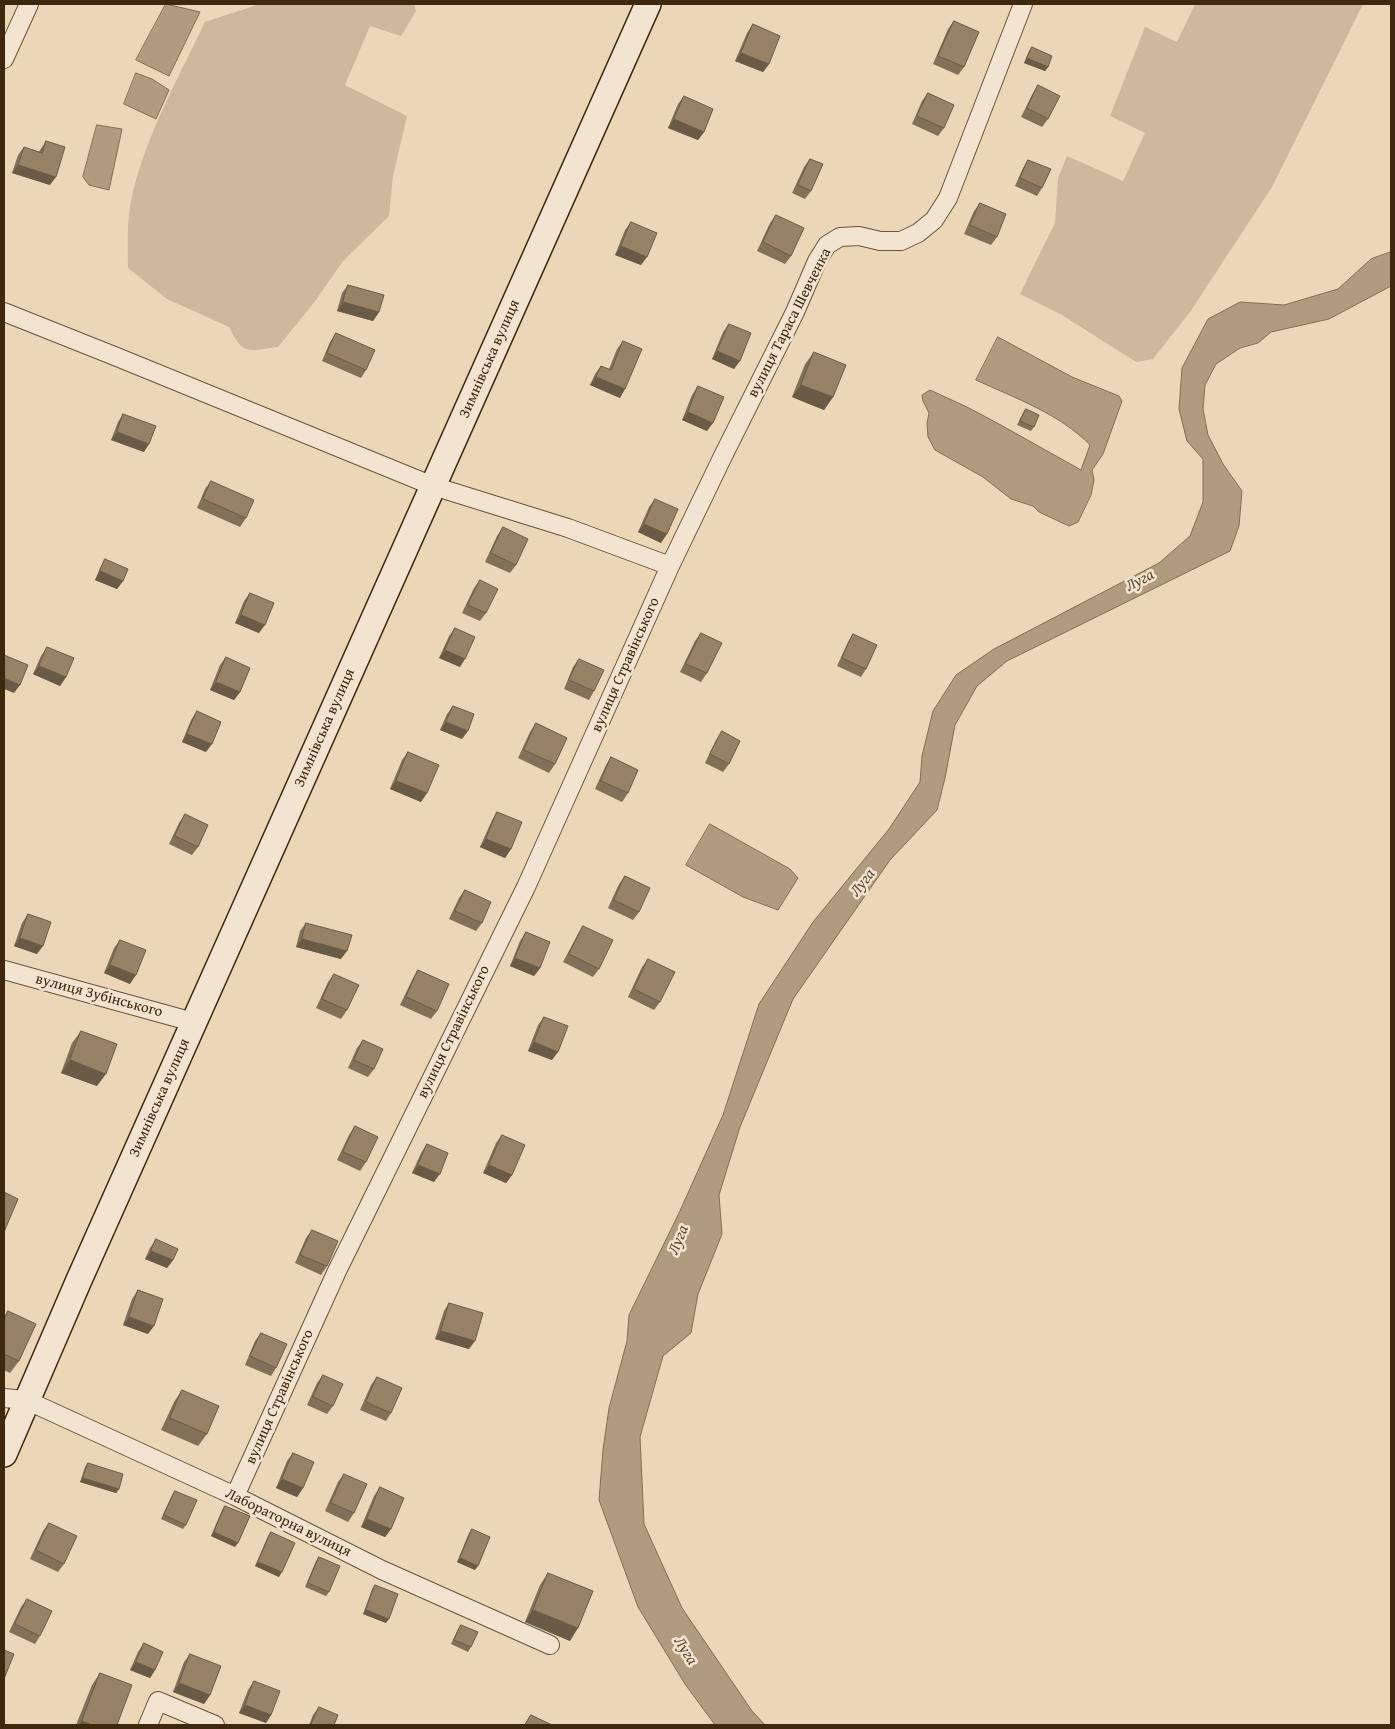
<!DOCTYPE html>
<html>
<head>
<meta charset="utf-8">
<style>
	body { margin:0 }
	#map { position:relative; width:1395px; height:1729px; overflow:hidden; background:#ebd6b8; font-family:"Gentium Book Plus",serif }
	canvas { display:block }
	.frame { position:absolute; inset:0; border:5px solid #3e280e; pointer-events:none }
</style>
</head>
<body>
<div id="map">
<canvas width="1395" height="1729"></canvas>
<div class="frame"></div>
</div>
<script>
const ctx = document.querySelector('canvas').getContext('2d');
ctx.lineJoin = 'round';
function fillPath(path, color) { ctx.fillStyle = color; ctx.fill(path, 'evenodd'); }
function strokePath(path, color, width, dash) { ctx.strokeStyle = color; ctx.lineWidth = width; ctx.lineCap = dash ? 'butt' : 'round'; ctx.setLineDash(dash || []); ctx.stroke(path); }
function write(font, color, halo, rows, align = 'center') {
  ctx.font = font + ' "Gentium Book Plus",serif'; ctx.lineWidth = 5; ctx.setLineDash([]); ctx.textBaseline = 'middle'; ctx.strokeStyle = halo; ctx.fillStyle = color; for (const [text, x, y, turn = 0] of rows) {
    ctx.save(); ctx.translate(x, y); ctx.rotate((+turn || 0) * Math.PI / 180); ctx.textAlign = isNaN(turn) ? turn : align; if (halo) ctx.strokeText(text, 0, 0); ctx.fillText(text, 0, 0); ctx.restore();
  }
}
fillPath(new Path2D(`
	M260,4H414L416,11L401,36L370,26L345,85L407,116L393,176L389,216L343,261L316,300L278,347C248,351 243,356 229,327L167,299L128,268C128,251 127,232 129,215C136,153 178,79 205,22Z
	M1195,4H1363L1272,187L1190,312L1153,359L1136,362L1062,315L1020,294L1055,223L1058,178L1067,156L1123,181L1145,133L1110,116L1145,27L1177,42Z`), '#ceb89b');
const water = new Path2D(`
	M166,4L200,12L169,76L136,60Z
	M136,73L152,79L169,90L156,119L124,104Z
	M97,125L122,129L109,190L89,185L83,177Z
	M1391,252V286L1329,319L1271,332L1258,343L1240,348L1216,364L1205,385L1203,409L1208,435L1223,464L1242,491L1239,526L1230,551L1007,661L977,686L955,725L945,778L937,810L890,860L793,999L740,1127L719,1195L722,1234L698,1294L691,1333L663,1356L640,1437L644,1524L682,1608L752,1711L765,1725H715L685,1684L638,1607L599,1500L603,1450L609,1408L627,1341L629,1315L679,1213L723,1115L759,1004L813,922L889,829L920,782L922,756L933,711L956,675L994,649L1159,563L1190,536L1203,502V459L1187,441L1179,409L1182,368L1208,319L1240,302L1284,305L1338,289L1371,259Z
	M998,337L1072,377L1119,396L1122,401L1103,454L1092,470L1094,480L1091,495L1078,522L1069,526L1039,512L1033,506L1011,499L983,477L935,450L928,437L927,423L929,413L923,401L922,395L930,390L967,407L999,424L1081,470L1090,445C1060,414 1015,398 976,380Z
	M710,824L790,869L798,878L778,910L743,897L686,865Z`);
fillPath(water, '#b09b7e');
strokePath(water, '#826d51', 1);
const street = new Path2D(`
	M4,59L29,4
	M4,312L117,357L433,486L568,528L670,566
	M4,970L193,1022
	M4,1398L26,1400L235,1496L382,1570L550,1645
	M235,1496L337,1271L526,887L670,566L723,456L795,312L817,261L827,245L840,237L859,236L880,241H901L918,233L934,220L948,198L1023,4
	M148,1725L158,1701L215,1725`);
const secondary = new Path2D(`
	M4,1454L79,1280L648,4`);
strokePath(street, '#695438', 20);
strokePath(secondary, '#3e280e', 28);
strokePath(street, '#f2e4d1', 18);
strokePath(secondary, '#f2e4d1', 25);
fillPath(new Path2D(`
	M954,21L964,67L958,75L933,64L948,29Z
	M753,24L769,64L763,72L735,61L747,33Z
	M1032,47L1048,67L1045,71L1024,63L1029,51Z
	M1038,85L1048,119L1042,127L1021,117L1033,93Z
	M928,93L944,128L938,136L912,124L922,101Z
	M684,96L704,132L698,140L668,128L678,104Z
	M46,141L50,185L12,173L18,155L24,147L39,152L40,150Z
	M810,159L811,191L805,199L792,193L804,167Z
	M1028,160L1042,188L1037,196L1015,186L1023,168Z
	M980,203L997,237L991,245L964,234L974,211Z
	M776,215L791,256L785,264L757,251L770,223Z
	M631,222L641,265L615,255L625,230Z
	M348,285L379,312L373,321L337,311L342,293Z
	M729,324L734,369L712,359L723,332Z
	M336,333L366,370L361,378L322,361L330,342Z
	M623,341L620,398L590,385L595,374L601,366L609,369L617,349Z
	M814,352L833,397L824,410L792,397L805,364Z
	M698,386L707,431L682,420L692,395Z
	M1026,409L1034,427L1031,431L1017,425L1023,413Z
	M123,414L144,452L111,440L118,422Z
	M211,481L246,518L240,527L197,508L205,489Z
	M655,499L661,543L638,532L649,507Z
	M503,527L516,565L510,573L485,562L497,536Z
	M105,559L123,581L117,589L95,580L100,568Z
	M480,580L486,613L480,621L462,613L474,588Z
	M250,593L259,633L235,623L244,601Z
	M455,628L460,667L439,658L449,636Z
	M701,633L707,673L701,682L680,672L695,641Z
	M853,634L866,669L861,677L837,666L848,642Z
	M47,647L66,677L60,686L33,674L41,656Z
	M226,657L240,692L234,700L210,690L220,665Z
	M579,659L594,691L589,700L564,689L573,667Z
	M453,706L462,739L440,730L447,714Z
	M197,711L206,752L182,742L191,720Z
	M536,723L555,764L549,773L518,758L530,732Z
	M722,731L729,764L723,772L705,763L716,740Z
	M408,752L421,802L390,789L402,760Z
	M611,757L628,793L622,802L595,789L606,765Z
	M497,812L511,849L505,858L480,847L492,820Z
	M185,814L198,847L192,855L169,844L179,823Z
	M625,876L639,912L633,920L608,908L619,884Z
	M465,890L482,923L476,931L449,919L459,898Z
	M28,914L37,954L14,946L22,923Z
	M306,923L341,959L296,947L300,931Z
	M583,926L599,969L593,977L563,962L578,934Z
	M526,932L540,968L534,976L510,966L520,941Z
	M120,940L130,984L104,973L114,948Z
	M648,959L660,1002L654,1010L628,997L642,967Z
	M418,970L437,1011L431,1019L400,1005L413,978Z
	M334,974L347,1010L341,1019L316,1008L328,982Z
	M544,1017L552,1060L528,1051L538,1025Z
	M81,1031L97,1086L61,1073L72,1043Z
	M363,1040L374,1069L368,1077L348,1068L357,1048Z
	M355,1126L366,1162L360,1171L337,1160L349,1135Z
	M502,1135L512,1175L506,1183L483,1173L496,1143Z
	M427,1144L434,1182L412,1173L421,1153Z
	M312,1230L327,1266L321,1275L295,1263L306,1238Z
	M156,1239L173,1260L167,1268L145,1259L150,1248Z
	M138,1290L148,1334L123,1325L132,1299Z
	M449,1303L469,1349L435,1339L444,1311Z
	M8,1311L19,1361L10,1373L4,1370V1317Z
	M261,1333L276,1368L271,1376L245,1365L255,1341Z
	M323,1375L333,1406L327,1414L307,1405L317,1383Z
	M377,1377L391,1413L386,1421L360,1410L371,1385Z
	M182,1390L207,1434L198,1446L161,1430L174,1402Z
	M293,1453L303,1488L297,1497L276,1488L287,1461Z
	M88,1463L119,1489L116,1493L80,1482L85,1467Z
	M344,1474L354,1513L348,1522L325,1511L338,1482Z
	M380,1487L391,1529L385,1537L361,1527L374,1496Z
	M175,1491L186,1525L183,1529L161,1519L172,1495Z
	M225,1506L235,1547L211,1536L222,1510Z
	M49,1523L64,1564L58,1572L30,1559L43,1531Z
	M472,1529L475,1570L457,1562L469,1533Z
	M271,1532L279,1577L255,1566L268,1536Z
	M319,1557L329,1592L326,1596L305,1587L316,1561Z
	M548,1573L570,1641L525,1622L540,1585Z
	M375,1585L386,1623L363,1614L372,1589Z
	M27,1599L40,1636L35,1644L9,1632L21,1607Z
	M461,1625L471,1647L468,1652L451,1644L458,1629Z
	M144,1643L155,1670L150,1678L130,1670L138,1652Z
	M190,1654L210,1695L204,1704L173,1692L184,1662Z
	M100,1673L117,1725H76L92,1685Z
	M254,1681L271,1715L266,1723L239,1713L248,1690Z
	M319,1707L334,1725H309L313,1715Z
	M531,1715L552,1725H524Z`), '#837058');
fillPath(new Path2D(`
	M741,53L769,64L763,72L735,61Z
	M1027,58L1048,67L1045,71L1024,63Z
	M674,119L704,132L698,140L668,128Z
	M18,165L56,177L50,185L12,173Z
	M621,246L647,257L641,265L615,255Z
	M343,302L379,312L373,321L337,311Z
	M717,351L740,361L734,369L712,359Z
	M596,377L625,389L620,398L590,385Z
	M801,385L833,397L824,410L792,397Z
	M688,412L713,423L707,431L682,420Z
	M117,432L149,444L144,452L111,440Z
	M644,524L667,534L661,543L638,532Z
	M100,571L123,581L117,589L95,580Z
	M241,615L265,625L259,633L235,623Z
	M445,650L465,659L460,667L439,658Z
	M39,666L66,677L60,686L33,674Z
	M4,678L20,685L14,693L4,689Z
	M216,682L240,692L234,700L210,690Z
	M446,722L468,731L462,739L440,730Z
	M187,734L212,744L206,752L182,742Z
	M396,781L427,793L421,802L390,789Z
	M486,839L511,849L505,858L480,847Z
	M20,938L43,946L37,954L14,946Z
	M302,939L347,951L341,959L296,947Z
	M515,958L540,968L534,976L510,966Z
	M110,965L136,975L130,984L104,973Z
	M534,1042L558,1052L552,1060L528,1051Z
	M70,1060L106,1074L97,1086L61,1073Z
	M418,1165L440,1174L434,1182L412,1173Z
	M489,1165L512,1175L506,1183L483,1173Z
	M151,1251L173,1260L167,1268L145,1259Z
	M129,1317L154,1326L148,1334L123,1325Z
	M441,1331L475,1341L469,1349L435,1339Z
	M83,1478L119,1489L116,1493L80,1482Z
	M282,1479L303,1488L297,1497L276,1488Z
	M367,1519L391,1529L385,1537L361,1527Z
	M214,1532L238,1543L235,1547L211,1536Z
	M460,1558L478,1566L475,1570L457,1562Z
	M258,1562L282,1572L279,1577L255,1566Z
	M366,1610L389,1619L386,1623L363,1614Z
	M533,1610L578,1628L570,1641L525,1622Z
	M136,1662L155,1670L150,1678L130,1670Z
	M179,1683L210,1695L204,1704L173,1692Z
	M245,1705L271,1715L266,1723L239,1713Z
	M82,1721L92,1725H79Z`), '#6a5b47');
const building = new Path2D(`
	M954,21L979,32L964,67L938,56Z
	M753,24L780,36L769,64L741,53Z
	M1032,47L1052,56L1048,67L1027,58Z
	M1038,85L1060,96L1048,119L1027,108Z
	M928,93L954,105L944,128L917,116Z
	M684,96L713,109L704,132L674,119Z
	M46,141L65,147L56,177L18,165L24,147L42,153Z
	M810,159L823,164L811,191L798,185Z
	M1028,160L1051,169L1042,188L1020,178Z
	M980,203L1006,214L997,237L970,225Z
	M776,215L804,228L791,256L763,242Z
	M631,222L657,233L647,257L621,246Z
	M348,285L384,295L379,312L343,302Z
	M729,324L751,333L740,361L717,351Z
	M336,333L375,350L366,370L327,353Z
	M623,341L642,349L625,389L596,377L601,366L611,370Z
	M814,352L846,365L833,397L801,385Z
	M698,386L724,397L713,423L688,412Z
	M1026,409L1039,415L1034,427L1020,421Z
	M123,414L156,426L149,444L117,432Z
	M211,481L254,500L246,518L203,499Z
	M655,499L678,509L667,534L644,524Z
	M503,527L528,539L516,565L491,553Z
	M105,559L128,569L123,581L100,571Z
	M480,580L498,589L486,613L468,605Z
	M250,593L274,603L265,625L241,615Z
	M455,628L475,637L465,659L445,650Z
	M701,633L722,643L707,673L686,664Z
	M853,634L877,645L866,669L842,658Z
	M47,647L74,658L66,677L39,666Z
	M4,655L28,665L20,685L4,678Z
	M226,657L250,668L240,692L216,682Z
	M579,659L604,670L594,691L569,680Z
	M453,706L474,714L468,731L446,722Z
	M197,711L221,722L212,744L187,734Z
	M536,723L567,738L555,764L524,750Z
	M722,731L740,741L729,764L710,754Z
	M408,752L439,765L427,793L396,781Z
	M611,757L638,770L628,793L601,781Z
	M497,812L522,822L511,849L486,839Z
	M185,814L208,825L198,847L175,836Z
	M625,876L650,888L639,912L614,900Z
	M465,890L491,902L482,923L455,911Z
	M28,914L51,922L43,946L20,938Z
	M306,923L352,935L347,951L302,939Z
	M583,926L613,940L599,969L569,954Z
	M526,932L550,942L540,968L515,958Z
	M120,940L146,950L136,975L110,965Z
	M648,959L675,972L660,1002L634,989Z
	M418,970L449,984L437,1011L406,997Z
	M334,974L359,985L347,1010L322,999Z
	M544,1017L568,1026L558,1052L534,1042Z
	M81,1031L117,1044L106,1074L70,1060Z
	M363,1040L383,1049L374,1069L354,1060Z
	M355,1126L378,1137L366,1162L343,1152Z
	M502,1135L525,1145L512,1175L489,1165Z
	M427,1144L448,1153L440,1174L418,1165Z
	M4,1192L18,1199L4,1232Z
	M312,1230L338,1241L327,1266L300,1255Z
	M156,1239L178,1249L173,1260L151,1251Z
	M138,1290L163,1299L154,1326L129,1317Z
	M449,1303L483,1313L475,1341L441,1331Z
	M8,1311L36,1324L19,1361L4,1354V1320Z
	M261,1333L287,1344L276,1368L250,1356Z
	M323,1375L343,1384L333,1406L313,1397Z
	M377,1377L402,1388L391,1413L366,1402Z
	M182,1390L219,1406L207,1434L170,1418Z
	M293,1453L314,1462L303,1488L282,1479Z
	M88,1463L123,1474L119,1489L83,1478Z
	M344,1474L367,1484L354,1513L331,1503Z
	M380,1487L404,1498L391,1529L367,1519Z
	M175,1491L197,1500L186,1525L164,1515Z
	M225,1506L250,1516L238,1543L214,1532Z
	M49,1523L77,1536L64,1564L36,1550Z
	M472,1529L490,1537L478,1566L460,1558Z
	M271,1532L295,1543L282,1572L258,1562Z
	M319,1557L340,1566L329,1592L308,1583Z
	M548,1573L593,1591L578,1628L533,1610Z
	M375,1585L398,1594L389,1619L366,1610Z
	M27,1599L52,1611L40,1636L15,1624Z
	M461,1625L478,1632L471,1647L454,1640Z
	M144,1643L163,1652L155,1670L136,1662Z
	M4,1650L14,1654L4,1679Z
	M190,1654L221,1666L210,1695L179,1683Z
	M100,1673L132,1685L117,1725H92L82,1721Z
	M254,1681L280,1691L271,1715L245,1705Z
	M319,1707L338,1715L334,1725H311Z
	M531,1715L552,1725H525Z`);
fillPath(building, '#988266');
strokePath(building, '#6a5b47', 1);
write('15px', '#3e280e', '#f2e4d1', [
	["вулиця Тараса Шевченка",790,323,-63],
	["Зимнівська вулиця",490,359,-66],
	["вулиця Стравінського",626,665,-66],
	["Зимнівська вулиця",325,728,-66],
	["вулиця Зубінського",99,996,15],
	["вулиця Стравінського",454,1032,-64],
	["Зимнівська вулиця",160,1098,-66],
	["вулиця Стравінського",280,1397,-66],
	["Лабораторна вулиця",288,1523,26]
]);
write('italic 16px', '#604a30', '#f2e4d1', [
	["Луга",1140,581,-28],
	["Луга",863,883,-52],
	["Луга",679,1240,-68],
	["Луга",685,1651,58]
]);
</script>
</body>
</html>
